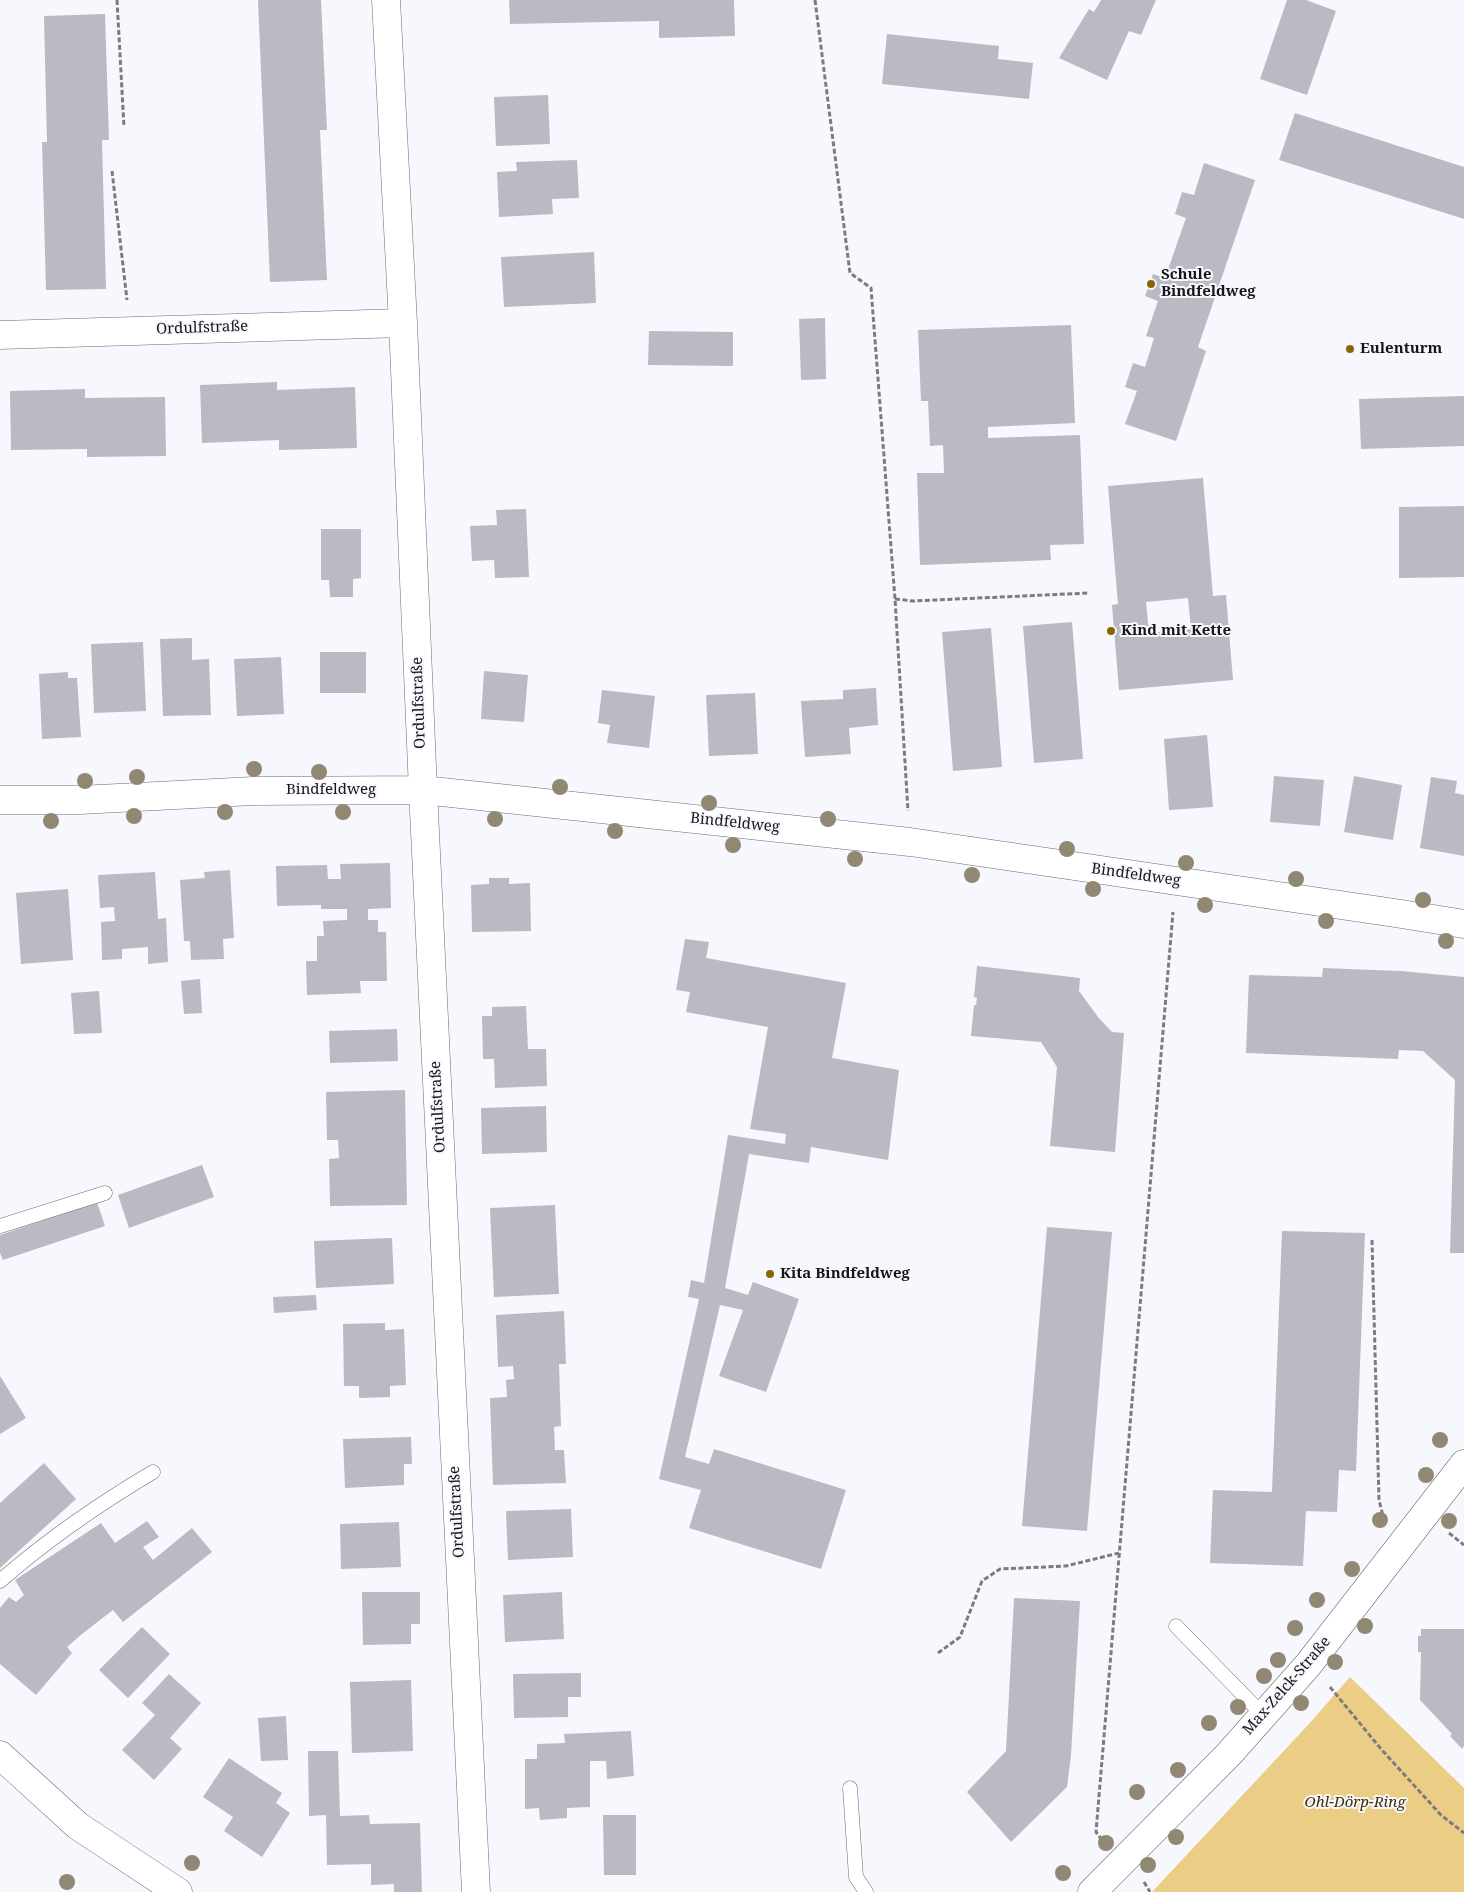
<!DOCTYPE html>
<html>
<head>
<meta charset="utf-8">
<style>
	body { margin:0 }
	canvas { display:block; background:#f7f7fe }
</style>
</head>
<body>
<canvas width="1464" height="1892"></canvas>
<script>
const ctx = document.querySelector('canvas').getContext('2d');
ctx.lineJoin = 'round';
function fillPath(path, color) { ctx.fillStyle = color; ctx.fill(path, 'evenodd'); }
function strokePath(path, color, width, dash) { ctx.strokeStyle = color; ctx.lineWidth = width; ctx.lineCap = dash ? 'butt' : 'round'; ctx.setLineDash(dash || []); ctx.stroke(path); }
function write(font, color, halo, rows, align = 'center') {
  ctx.font = font + ' "Noto Serif",serif'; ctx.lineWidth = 4; ctx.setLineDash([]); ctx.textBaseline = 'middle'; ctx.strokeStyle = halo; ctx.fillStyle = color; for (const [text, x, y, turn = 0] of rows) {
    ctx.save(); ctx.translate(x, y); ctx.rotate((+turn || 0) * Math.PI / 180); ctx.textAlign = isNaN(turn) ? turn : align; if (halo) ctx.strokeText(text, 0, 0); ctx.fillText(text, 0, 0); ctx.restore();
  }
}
fillPath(new Path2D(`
	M1350,1677L1464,1788V1892H1152L1308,1725Z`), '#eccd85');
fillPath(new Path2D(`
	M258,0H321L327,130H320L327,280L270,282Z
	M509,0H734L735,36L659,38V21L510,24Z
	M1101,0H1156L1141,35L1129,31L1107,80L1059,58L1089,9L1094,12Z
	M1287,0H1306L1336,11L1307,95L1260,79Z
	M105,14L109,140H102L106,289L46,290L42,142H47L44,16Z
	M887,34L999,46L998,59L1033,63L1029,99L882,84Z
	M548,95L550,144L496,146L494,97Z
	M1295,113L1464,167V219L1279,160Z
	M577,160L579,198L552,199L553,214L499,217L497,172L517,171L516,162Z
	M1204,163L1255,180L1198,347L1206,351L1176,441L1125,424L1137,391L1125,387L1133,363L1145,367L1154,338L1146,336L1158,301L1145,296L1153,274L1165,278L1186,218L1175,214L1182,192L1194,195Z
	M594,252L596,303L504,307L501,257Z
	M825,318L826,379L801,380L799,319Z
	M1071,325L1075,423L988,427V438L1080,435L1084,544L1050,545L1051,560L920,565L917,473H944L943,445L930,446L928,401H921L918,330Z
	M649,331L733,332V366L648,365Z
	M277,382V390L355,387L357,448L279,450V440L202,443L200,385Z
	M85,389V398L165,397L166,456L87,457V449L11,450L10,391Z
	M1464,396V446L1361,449L1359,399Z
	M1203,478L1213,596L1226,595L1233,680L1119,690L1112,605L1118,604L1108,486ZM1188,598L1191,629L1149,633L1146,602Z
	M1464,506V577L1399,578V507Z
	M526,509L529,577L495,578L494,560L472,561L470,526L497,525L496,510Z
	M321,529H361V578L353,579V597H330L329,580H321Z
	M1072,622L1083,759L1034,763L1023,626Z
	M991,628L1002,767L953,771L942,632Z
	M192,638V660L209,659L211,715L163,716L160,639Z
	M143,642L146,711L94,713L91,644Z
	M320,652H366V693H320Z
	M281,657L284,714L237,716L234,659Z
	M484,671L528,675L524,722L481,719Z
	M68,672V678H77L81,737L42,739L39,674Z
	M876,688L878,725L849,728L851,754L805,757L801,701L843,699V690Z
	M602,690L655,696L649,748L607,743L610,725L598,723Z
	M755,693L758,754L709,756L706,695Z
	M1207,735L1213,807L1169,810L1164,739Z
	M1274,776L1324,780L1320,826L1270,822Z
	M1354,776L1402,785L1393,840L1344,832Z
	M1431,777L1457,781L1455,793L1464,795V856L1420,848Z
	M390,863L391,908L368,909V920H378V932H386L387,981H360L361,993L307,995L306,961H317V936H324L323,921L347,920V909H321V905L277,906L276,866L327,865L328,879H341L340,864Z
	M230,870L234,938L223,939L224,959L191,960L190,941H184L180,880L205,878L204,872Z
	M155,872L158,919L166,918L168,962L148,964V947L122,949V959L102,960L101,922L115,921L114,907L100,908L98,875Z
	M489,878H509V884L530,883L531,931L472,932L471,885L489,884Z
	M68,889L73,960L21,964L16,893Z
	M685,939L709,942L706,958L846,983L832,1058L899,1070L888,1160L811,1147L809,1163L749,1154L725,1288L748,1295L753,1282L799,1299L766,1392L719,1376L743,1310L720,1305L685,1457L709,1464L714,1449L846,1490L821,1569L689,1528L701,1490L659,1479L699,1299L688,1297L691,1280L704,1283L728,1135L785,1144L786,1134L750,1129L768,1027L686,1012L690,992L676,990Z
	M977,966L1080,978L1079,991L1098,1017L1112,1032L1124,1033L1115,1152L1050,1146L1057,1067L1041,1042L971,1036L974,1005H976L977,998L974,997Z
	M1323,968L1401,971L1464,977V1253H1450L1455,1080L1423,1051L1399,1050L1398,1059L1246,1053L1249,975L1322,977Z
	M200,979L202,1013L184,1014L181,981Z
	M99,991L102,1033L74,1034L71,993Z
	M526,1006L528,1049H546L547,1086L495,1088L494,1059H483L482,1016H492V1007Z
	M397,1029L398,1061L330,1063L329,1031Z
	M405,1090L407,1205L330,1206L329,1159L339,1158L338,1140H327L326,1092Z
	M546,1106L547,1152L482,1154L481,1108Z
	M202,1165L214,1197L129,1228L118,1195Z
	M97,1202L105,1226L3,1260L0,1253V1235Z
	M555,1205L559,1294L494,1297L490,1208Z
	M1047,1227L1112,1232L1087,1531L1022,1526Z
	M1282,1231L1365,1233L1356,1471L1339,1470L1337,1512L1306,1511L1303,1566L1210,1563L1213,1490L1272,1492Z
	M392,1238L394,1284L316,1288L314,1241Z
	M316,1295L317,1310L274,1313L273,1297Z
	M564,1311L566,1364H559L561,1426L554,1427L555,1450H564L566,1483L493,1485L490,1398L507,1397L506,1380L514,1379L513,1366L498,1367L496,1315Z
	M385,1323V1330L404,1329L406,1385L390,1386V1397L359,1398V1386H344L343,1324Z
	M0,1376L26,1418L0,1434Z
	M411,1437L412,1464H404V1485L345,1488L343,1439Z
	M44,1463L76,1499L0,1568V1503Z
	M571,1509L573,1557L508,1560L506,1511Z
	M147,1521L159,1537L143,1547L153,1560L192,1528L212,1552L123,1622L113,1610L82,1634L67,1647L72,1653L36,1695L0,1664V1608L9,1597L16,1602L24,1595L15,1580L101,1523L115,1543Z
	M399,1522L401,1567L341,1569L340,1524Z
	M362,1592H420V1624H411V1644L363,1645Z
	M562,1592L564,1639L505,1642L503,1595Z
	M1014,1598L1080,1601L1071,1755L1067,1787L1011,1842L967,1792L1006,1751Z
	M142,1627L170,1654L128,1698L99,1670Z
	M1421,1629H1464V1746L1462,1749L1450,1736L1452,1734L1420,1700L1421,1652H1418V1636H1421Z
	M581,1673V1697H568V1717L514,1718L513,1674Z
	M169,1674L201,1703L170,1738L182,1749L154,1780L122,1750L155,1715L142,1703Z
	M411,1680L413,1751L352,1753L350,1682Z
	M286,1716L288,1760L261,1761L258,1718Z
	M631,1731L634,1776L607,1779L606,1761H590V1807L567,1808V1818L540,1820L539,1808L525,1809V1759H537V1744L565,1743L564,1734Z
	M308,1751H338L340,1816L369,1815L370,1824L420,1823L422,1892H394V1884L371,1885V1864L327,1865L326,1815L309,1816Z
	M229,1758L282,1793L276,1803L290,1813L262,1857L224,1831L233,1817L203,1797Z
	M603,1815H636V1875H604Z`), '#b9bac4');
const lane = new Path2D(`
	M0,1226L105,1193
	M0,1581C47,1540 99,1504 153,1472
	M1176,1626L1263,1715
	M850,1788L856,1877L866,1892`);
const street = new Path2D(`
	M386,0L403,323L423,790L476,1892
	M0,335L403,323
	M0,800H80L253,791L423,790L910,842L1395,913L1464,924`);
const secondary = new Path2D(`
	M1092,1892L1229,1754L1308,1665L1464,1464`);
const primary = new Path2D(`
	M0,1755L78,1826L178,1892`);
strokePath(lane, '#6a6a74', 15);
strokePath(street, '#6a6a74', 29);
strokePath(secondary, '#6a6a74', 29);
strokePath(primary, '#6a6a74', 29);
strokePath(new Path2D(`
	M117,0L124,127
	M815,0L850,273L871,288L895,599L908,811
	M112,171L127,300
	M895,599L913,601L1089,593
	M1372,1240L1379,1500L1383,1516
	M1449,1533L1464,1545
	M938,1653L960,1637L982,1581L1000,1569L1066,1566L1119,1553
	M1330,1687L1381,1749L1441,1815L1464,1833
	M1102,1840L1096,1832L1173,912
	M1144,1882L1150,1892`), '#7b7b81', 3, [5, 2.5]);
strokePath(lane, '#fff', 14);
strokePath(street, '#fff', 28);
strokePath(secondary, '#fff', 28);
strokePath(primary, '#fff', 28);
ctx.fillStyle = '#918874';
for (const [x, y] of [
	[254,769],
	[319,772],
	[137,777],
	[85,781],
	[560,787],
	[709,803],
	[225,812],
	[343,812],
	[134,816],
	[495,819],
	[828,819],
	[51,821],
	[615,831],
	[733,845],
	[1067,849],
	[855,859],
	[1186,863],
	[972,875],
	[1296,879],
	[1093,889],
	[1423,900],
	[1205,905],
	[1326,921],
	[1446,941],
	[1440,1440],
	[1426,1475],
	[1380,1520],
	[1449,1521],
	[1352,1569],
	[1317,1600],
	[1365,1626],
	[1295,1628],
	[1278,1660],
	[1335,1662],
	[1264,1676],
	[1301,1703],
	[1238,1707],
	[1209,1723],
	[1178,1770],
	[1137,1792],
	[1176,1837],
	[1106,1843],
	[192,1863],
	[1148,1865],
	[1063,1873],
	[67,1882]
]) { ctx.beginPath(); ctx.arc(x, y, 8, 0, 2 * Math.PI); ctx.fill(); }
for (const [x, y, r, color] of [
	[1151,284,5,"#866701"],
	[1350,349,5,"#866701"],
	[1111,631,5,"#866701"],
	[770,1274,5,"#866701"]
]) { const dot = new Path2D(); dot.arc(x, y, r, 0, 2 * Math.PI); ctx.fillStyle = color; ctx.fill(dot); strokePath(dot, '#f7f7fe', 2); }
write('bold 15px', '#16161a', '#f7f7fe', [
	["Schule",1161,275],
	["Bindfeldweg",1161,292],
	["Eulenturm",1360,349],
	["Kind mit Kette",1121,631],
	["Kita Bindfeldweg",780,1274]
], 'left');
write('15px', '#16161a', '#f7f7fe', [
	["Ordulfstraße",202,328,-2],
	["Ordulfstraße",419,703,-92],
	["Bindfeldweg",331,790],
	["Bindfeldweg",735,823,6],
	["Bindfeldweg",1136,875,8],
	["Ordulfstraße",438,1107,-93],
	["Ordulfstraße",457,1512,-93],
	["Max-Zelck-Straße",1287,1686,-49]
]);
write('italic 15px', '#3e2e03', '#f7f7fe', [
	["Ohl-Dörp-Ring",1355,1803]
]);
</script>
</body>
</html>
